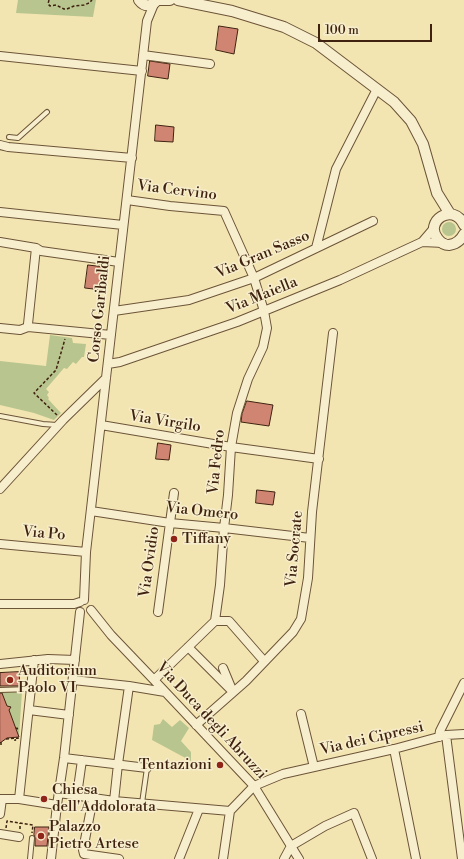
<!DOCTYPE html>
<html>
<head>
<meta charset="utf-8">
<style>
	body { margin:0 }
	#map { position:relative; width:464px; height:859px; overflow:hidden; background:#f3e5b2; font-family:"Libre Bodoni",serif }
	canvas { display:block }
	.scale { position:absolute; left:318px; top:24px; width:114px; height:18px; box-sizing:border-box; border:2px solid #3f2310; border-top:0; padding-left:5px; font-size:12px; line-height:14px; white-space:nowrap; color:#3f2310; -webkit-text-stroke:3px #f7eecd; paint-order:stroke }
</style>
</head>
<body>
<div id="map">
<canvas width="464" height="859"></canvas>
<div class="scale">100 m</div>
</div>
<script>
const ctx = document.querySelector('canvas').getContext('2d');
ctx.lineJoin = 'round';
function fillPath(path, color) { ctx.fillStyle = color; ctx.fill(path, 'evenodd'); }
function strokePath(path, color, width, dash) { ctx.strokeStyle = color; ctx.lineWidth = width; ctx.lineCap = dash ? 'butt' : 'round'; ctx.setLineDash(dash || []); ctx.stroke(path); }
function write(font, color, halo, rows, align = 'center') {
  ctx.font = font + ' "Libre Bodoni",serif'; ctx.lineWidth = 3; ctx.setLineDash([]); ctx.textBaseline = 'middle'; ctx.strokeStyle = halo; ctx.fillStyle = color; for (const [text, x, y, turn = 0] of rows) {
    ctx.save(); ctx.translate(x, y); ctx.rotate((+turn || 0) * Math.PI / 180); ctx.textAlign = isNaN(turn) ? turn : align; if (halo) ctx.strokeText(text, 0, 0); ctx.fillText(text, 0, 0); ctx.restore();
  }
}
fillPath(new Path2D(`
	M18,0H96L93,17L16,13Z
	M442 229a7 7 0 1 1 14 0a7 7 0 1 1-14 0Z
	M50,335L72,338L73,343L86,344L84,357H82L76,364L73,362L67,369L64,368L46,389L49,392L47,395L49,398L48,399L61,413L54,420L34,413L0,405V361L46,366Z
	M0,691H22L19,737L3,695L0,701Z
	M163,719L172,727L180,720L189,728L181,741L191,752V761L152,740L154,725L160,724Z`), '#b9c58e');
const building = new Path2D(`
	M219,26L238,29L234,54L216,50Z
	M150,61L170,64L168,79L148,76Z
	M156,125L174,127L173,142L155,141Z
	M88,265L105,267L102,290L85,288Z
	M247,401L273,405L269,426L241,422L242,414Z
	M158,443L171,445L169,460L156,459Z
	M257,490L275,492L273,505L256,503Z
	M19,672L20,686H0V673Z
	M0,693H2L7,706L11,707L9,710L19,737L7,738L0,743Z
	M35,827H49L47,846H35V838L34,835Z`);
fillPath(building, '#d08472');
strokePath(building, '#3f2310', 1);
const service = new Path2D(`
	M9,137L18,138L47,112
	M0,416L43,424L57,425
	M0,690L31,689
	M142,803L147,768
	M30,859L32,838`);
const minor = new Path2D(`
	M143,55L210,64
	M0,56L142,71
	M0,145L8,147L132,158
	M127,200L170,206L224,211L254,278L264,311L267,328L263,347L248,379L237,413L231,447L228,495L224,528L220,585L215,621
	M0,212L123,225
	M0,242L36,248L41,251L119,262
	M422,242L444,243
	M316,248L336,169L377,89
	M114,311L189,300L254,278L373,221
	M28,327L111,335
	M28,327V324L36,248
	M0,328L20,330L28,327
	M108,364L120,362L237,322L340,280L422,242L434,228
	M101,425L231,447L319,459
	M0,489L63,420L106,378
	M91,511L170,523L224,528L310,538
	M0,544L86,552
	M84,600L86,552L147,21L154,4
	M0,604H74L80,602
	M91,610L111,635L154,680L254,786L299,859
	M158,612L174,493
	M215,621H229L264,661
	M188,647L233,692L223,668
	M0,664L48,659L75,660
	M73,680L129,686L165,692
	M154,680L215,621
	M29,710L69,715
	M301,714L314,767
	M196,725L246,681L293,632L301,619L308,578L312,512L333,333
	M446,735L462,859
	M439,737L440,731L464,683
	M394,749L416,859
	M64,758L147,768
	M59,793L114,801L230,811
	M77,795L82,760
	M93,798L83,850L84,854L119,859
	M0,799H19L57,805
	M19,799L34,660
	M114,801L118,764L129,686
	M230,811L254,786L283,774L394,749L446,735L464,734
	M0,814L2,799
	M0,834L19,837
	M51,859L57,805L64,758L80,612
	M179,859L199,809
	M223,859L230,811
	M284,859L291,846L325,826L354,813L372,859`);
const tertiary = new Path2D(`
	M139,0C144,7 152,7 157,0
	M157,0H170
	M178,0L232,11L284,27L316,43L394,102L411,121L423,144L437,193L450,214
	M464,225C453,201 423,222 438,239C441,243 445,245 449,245C457,244 461,240 464,234`);
strokePath(service, '#6c5438', 6);
strokePath(minor, '#6c5438', 10);
strokePath(tertiary, '#6c5438', 12);
strokePath(new Path2D(`
	M49,0L48,4L50,6L56,5L64,9H67L74,6L84,5L89,3L92,0
	M57,415L34,393L56,370L65,339
	M16,729L17,728L18,730
	M6,739L18,738V739L15,740V741
	M1,745V742
	M6,828L7,821L33,825L32,833
	M20,829V823`), '#3f2310', 1.5, [3, 2]);
strokePath(service, '#f7eecd', 4);
strokePath(minor, '#f7eecd', 8);
strokePath(tertiary, '#f7eecd', 10);
for (const [x, y, r, color] of [
	[174,539,4,"#8f2418"],
	[10,680,4,"#8f2418"],
	[220,765,4,"#8f2418"],
	[44,799,4,"#8f2418"],
	[41,836,4,"#8f2418"]
]) { const dot = new Path2D(); dot.arc(x, y, r, 0, 2 * Math.PI); ctx.fillStyle = color; ctx.fill(dot); strokePath(dot, '#f7eecd', 1.5); }
write('15px', '#3f2310', '#f7eecd', [
	["Via Cervino",177,191,7],
	["Via Gran Sasso",263,255,-23],
	["Via Maiella",262,296,-22],
	["Corso Garibaldi",100,309,-84],
	["Via Virgilo",165,422,9],
	["Via Fedro",217,462,-84],
	["Via Omero",202,512,6],
	["Via Po",44,534,5],
	["Via Socrate",295,549,-85],
	["Via Ovidio",150,562,-82],
	["Via Duca degli Abruzzi",211,721,47],
	["Via dei Cipressi",372,739,-13]
]);
write('15px', '#3f2310', '#f7eecd', [
	["Tiffany",182,539],
	["Auditorium",18,671],
	["Paolo VI",18,688],
	["Tentazioni",212,765,"right"],
	["Chiesa",52,790],
	["dell'Addolorata",52,807],
	["Palazzo",49,827],
	["Pietro Artese",49,844]
], 'left');
</script>
</body>
</html>
